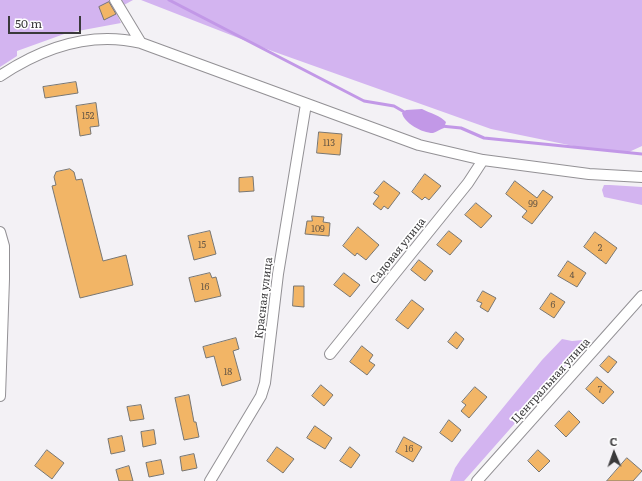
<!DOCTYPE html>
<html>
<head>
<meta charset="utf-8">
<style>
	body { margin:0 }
	#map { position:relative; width:642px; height:481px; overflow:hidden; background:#f3f1f5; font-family:Literata,serif }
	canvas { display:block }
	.north { position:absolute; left:594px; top:433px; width:40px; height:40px; -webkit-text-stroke:3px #fff; paint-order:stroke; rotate:358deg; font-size:11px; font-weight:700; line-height:16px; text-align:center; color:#3a393b }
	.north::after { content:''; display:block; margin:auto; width:14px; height:18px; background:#3a393b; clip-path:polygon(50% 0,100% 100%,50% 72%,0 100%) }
	.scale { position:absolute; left:8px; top:16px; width:73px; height:18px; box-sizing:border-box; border:2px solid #3a393b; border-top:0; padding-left:5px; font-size:12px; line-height:14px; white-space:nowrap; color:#3a393b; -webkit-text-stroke:3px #fff; paint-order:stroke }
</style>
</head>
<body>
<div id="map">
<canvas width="642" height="481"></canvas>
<div class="north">С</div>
<div class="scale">50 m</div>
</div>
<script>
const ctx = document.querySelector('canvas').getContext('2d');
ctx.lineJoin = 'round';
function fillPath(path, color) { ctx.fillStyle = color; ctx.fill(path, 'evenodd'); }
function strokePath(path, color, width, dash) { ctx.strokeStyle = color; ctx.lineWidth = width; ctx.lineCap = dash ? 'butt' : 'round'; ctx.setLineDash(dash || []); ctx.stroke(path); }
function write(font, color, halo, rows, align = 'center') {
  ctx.font = font + ' Literata,serif'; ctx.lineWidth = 3.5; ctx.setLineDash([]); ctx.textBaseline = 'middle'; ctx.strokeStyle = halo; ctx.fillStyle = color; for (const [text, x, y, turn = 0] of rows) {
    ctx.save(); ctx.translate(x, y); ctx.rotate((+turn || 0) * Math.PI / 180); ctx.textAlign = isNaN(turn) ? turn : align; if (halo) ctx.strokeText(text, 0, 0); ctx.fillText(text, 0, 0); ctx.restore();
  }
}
fillPath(new Path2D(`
	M0,0H133L115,10L121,23L67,33L17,51V56L0,67Z
	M141,0H642V146L629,152L593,150L491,129L272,51Z
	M610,185L642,187V205L604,197L602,190L604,185Z
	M562,339L572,341L583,340L585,344L464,481H450L455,468L461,459L542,360Z`), '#d3b4f0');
fillPath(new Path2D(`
	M422,109C430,113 441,116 446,122L444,128C441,129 436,132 433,133C422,133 404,123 402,113L406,110Z`), '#c298e7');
strokePath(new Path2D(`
	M169,0L364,101L394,106L406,113
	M441,126L461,128L484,138L642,154`), '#c298e7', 3);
const building = new Path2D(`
	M109,2L116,14L104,20L99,7Z
	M76,82L78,93L45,98L43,87Z
	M96,103L99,126L90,127L91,134L80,136L76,106Z
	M319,132L342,134L340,155L317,153Z
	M70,169L74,172L76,180L82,179L103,261L126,255L133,285L80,298L52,186L56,185L54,177L56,172Z
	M425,174L441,186L429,200L425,197L422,200L412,192Z
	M253,177L254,191L239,192V178Z
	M384,181L400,193L388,209L384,206L381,210L373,204L379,196L374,193Z
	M515,181L537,198L543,190L553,197L532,224L522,217L527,211L506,194Z
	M476,203L492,216L481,228L465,215Z
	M312,216L324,217L323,222L330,223L329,236L305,234L307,221H312Z
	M358,227L379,245L366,260L357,253L355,256L343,246Z
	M210,231L216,254L194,260L188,236Z
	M449,231L462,241L450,255L437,245Z
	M595,232L617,248L606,264L584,247Z
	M419,260L433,271L425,281L411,270Z
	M568,261L586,273L577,287L558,276Z
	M210,273L212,278L216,277L221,296L195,302L189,278Z
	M344,273L360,285L350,297L334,285Z
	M294,286H304V307L293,306Z
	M483,291L496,298L488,312L480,307L482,303L477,301Z
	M551,293L565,302L554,318L540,309Z
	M412,300L424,309L408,329L396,320Z
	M456,332L464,339L457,349L448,342Z
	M236,338L239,349L233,351L241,380L222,386L214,356L206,358L203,347Z
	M362,346L373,355L369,361L375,365L367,375L350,362Z
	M609,356L617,362L608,373L600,366Z
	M597,377L614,392L603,404L586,389Z
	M321,385L333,395L324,406L312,396Z
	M475,387L487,397L469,418L461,411L466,405L462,402Z
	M189,395L194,422H196L199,437L184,440L175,398Z
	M141,405L144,419L130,421L127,407Z
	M569,411L580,422L566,437L555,426Z
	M449,420L461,430L452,442L440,433Z
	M315,426L332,438L325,449L307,438Z
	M154,430L156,444L143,447L141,432Z
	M122,436L125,451L111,454L108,439Z
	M404,437L422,447L413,462L396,452Z
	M277,447L294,459L283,473L267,461Z
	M350,447L360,455L351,468L340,461Z
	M47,450L64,463L52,479L35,466Z
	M538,450L550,461L539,472L528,461Z
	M194,454L197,468L182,471L180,457Z
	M627,458L642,471L633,481H607Z
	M161,460L164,474L149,477L146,463Z
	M129,466L133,481H119L116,470Z`);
fillPath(building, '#f2b566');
strokePath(building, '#787672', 1);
const street = new Path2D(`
	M115,0L141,43
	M0,76C42,48 91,31 141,43L419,145L483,160L589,174L642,177
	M0,232L4,246V279L0,396
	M330,354L468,183L483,160
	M210,481L261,396L265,383L278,274L306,104
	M477,481L642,296`);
strokePath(street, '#939195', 12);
strokePath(street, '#fff', 10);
write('9px', '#685846', null, [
	["152",88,116],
	["113",329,143],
	["99",533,204],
	["109",318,229],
	["15",202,245],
	["2",600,248],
	["4",572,275],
	["16",205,287],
	["6",553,305],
	["18",228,372],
	["7",600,390],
	["16",409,449]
]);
write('11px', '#3a393b', '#fff', [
	["Садовая улица",398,251,-51],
	["Красная улица",264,298,-83],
	["Центральная улица",551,381,-48]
]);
</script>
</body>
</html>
